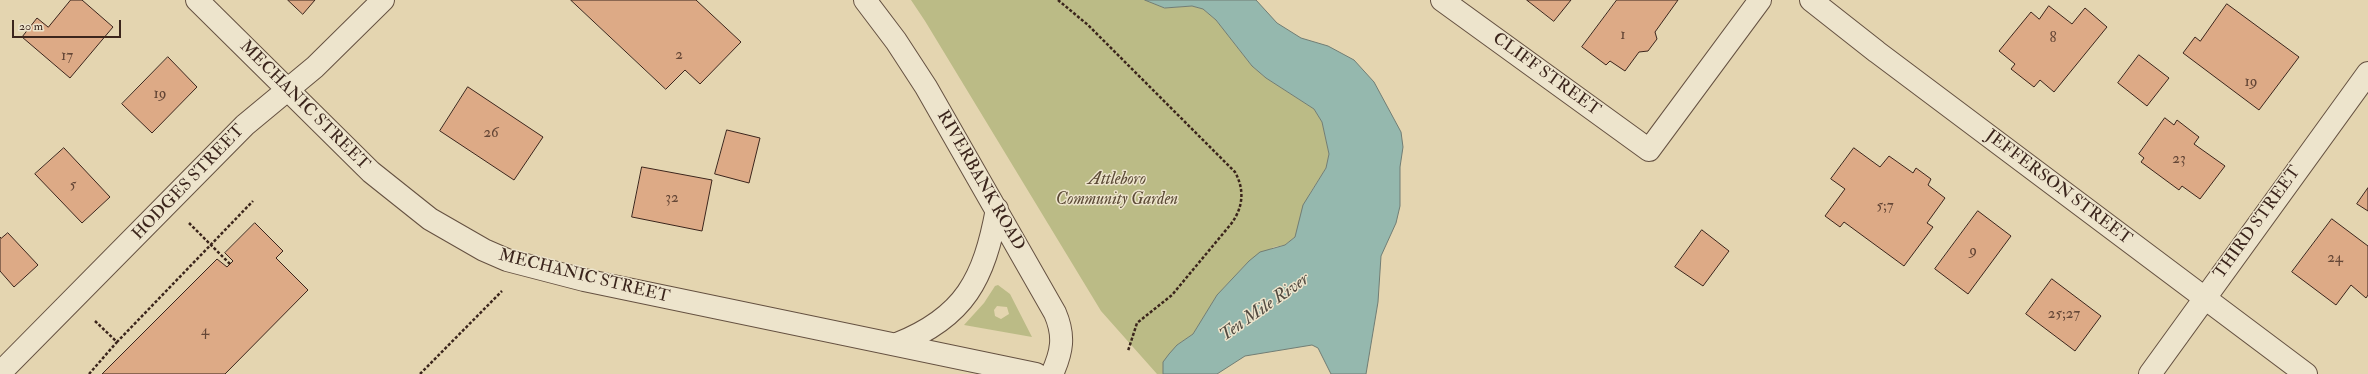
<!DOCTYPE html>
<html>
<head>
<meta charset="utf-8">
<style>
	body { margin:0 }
	#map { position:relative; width:2368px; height:374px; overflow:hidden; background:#e4d5b0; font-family:"IM FELL Double Pica",serif }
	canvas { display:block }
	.scale { position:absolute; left:12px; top:20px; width:109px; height:18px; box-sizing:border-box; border:2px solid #3b251c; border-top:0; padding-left:5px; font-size:12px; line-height:14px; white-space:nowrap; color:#3b251c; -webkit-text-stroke:3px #ede4cc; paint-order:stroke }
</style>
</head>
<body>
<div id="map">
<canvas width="2368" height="374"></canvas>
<div class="scale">20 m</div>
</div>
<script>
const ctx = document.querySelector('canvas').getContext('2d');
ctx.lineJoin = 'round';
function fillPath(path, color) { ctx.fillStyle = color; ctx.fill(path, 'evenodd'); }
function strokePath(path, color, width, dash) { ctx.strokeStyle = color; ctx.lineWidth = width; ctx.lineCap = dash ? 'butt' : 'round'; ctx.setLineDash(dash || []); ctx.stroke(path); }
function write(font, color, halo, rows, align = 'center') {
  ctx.font = font + ' "IM FELL Double Pica",serif'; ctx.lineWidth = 3; ctx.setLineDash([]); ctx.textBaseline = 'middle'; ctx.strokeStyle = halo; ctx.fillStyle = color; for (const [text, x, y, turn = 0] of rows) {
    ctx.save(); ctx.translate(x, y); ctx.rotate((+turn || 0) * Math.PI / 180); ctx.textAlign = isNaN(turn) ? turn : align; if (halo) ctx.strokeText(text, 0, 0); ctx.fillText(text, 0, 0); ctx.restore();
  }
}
fillPath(new Path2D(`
	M911,0H1145L1165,8L1192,6L1203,9L1216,20L1252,66L1266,78L1314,109L1322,122L1329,154L1326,168L1310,193L1295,237L1285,245L1274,247L1249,261L1217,295L1193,334L1177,345L1163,374H1157L1101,311L925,21Z
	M998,285L1010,294L1032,337L964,325L984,303L995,286ZM997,306L1007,307L1009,314L1001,319L995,316L994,310Z`), '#bbbb86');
const water = new Path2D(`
	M1145,0H1256L1277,23L1301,38L1328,46L1354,60L1374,82L1401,132L1403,147L1400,167V206L1396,223L1381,256L1378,302L1366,374H1331L1318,348L1312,345L1245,356L1217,374H1163V362L1169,354L1177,345L1193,334L1217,295L1249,261L1260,252L1285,245L1295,237L1303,205L1326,168L1329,154L1322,122L1314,109L1266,78L1252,66L1216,20L1203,9L1192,6L1165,8Z`);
fillPath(water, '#95b8ae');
strokePath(water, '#717d74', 1);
const building = new Path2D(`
	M71,0H82L113,27L70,78L22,37L37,18L48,27Z
	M288,0H315L303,14Z
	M571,0H696L741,42L700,84L685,70L666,89Z
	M1527,0H1571L1554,21Z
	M1617,0H1678L1655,32L1657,39L1648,51L1639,52L1625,71L1610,61L1606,65L1582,47Z
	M2227,4L2299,57L2259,110L2183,53L2195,37L2200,41Z
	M2049,6L2072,24L2085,8L2107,27L2054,92L2040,80L2034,87L2011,69L2015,64L1999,51L2031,12L2039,19Z
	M2139,55L2169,78L2147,106L2118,83Z
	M168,57L197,87L152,133L122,104Z
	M468,87L543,137L514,180L440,131Z
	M2165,118L2174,125L2177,120L2199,137L2194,144L2225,166L2200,199L2182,186L2179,190L2141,162L2144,158L2139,154Z
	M727,130L760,138L749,183L715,174Z
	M64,148L110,197L82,223L35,174Z
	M1854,148L1880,167L1889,156L1913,173L1916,168L1931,179L1928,185L1945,198L1927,223L1933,227L1904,266L1844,222L1840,227L1825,216L1845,189L1831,179Z
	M642,167L712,180L702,231L632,217Z
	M2368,188V211L2357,204Z
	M1978,211L2011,236L1968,294L1935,269Z
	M2332,219L2368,246V295L2366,298L2351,285L2336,305L2292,272Z
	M255,223L283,251L276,258L308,290L225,374H102L217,259L227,267L233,261L225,253Z
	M1702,230L1729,251L1703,286L1675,267Z
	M8,233L38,265L14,287L0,271V237L1,238Z
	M2052,279L2101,316L2075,351L2026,314Z`);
fillPath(building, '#ddaa86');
strokePath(building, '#3b251c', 1);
const street = new Path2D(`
	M197,0L371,172L430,219L484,250L507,260L584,280L1036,374
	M865,0L896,41L926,87L1055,313C1065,336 1062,352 1052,374
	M1442,0L1649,150L1760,0
	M1811,0L1877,52L2306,374
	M897,344C965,317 984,279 997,209
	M0,373L245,125L315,67L383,0
	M2150,374L2368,73`);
strokePath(street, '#655141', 24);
strokePath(new Path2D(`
	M1058,0L1088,25L1235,172C1245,190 1243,208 1231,224L1172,295L1137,323L1128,351
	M189,223L230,264
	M95,321L117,342L253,201
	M89,374L117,342
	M420,374L502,291`), '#3b251c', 2.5, [3, 2]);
strokePath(street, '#ede4cc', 22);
write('15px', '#644636', null, [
	["1",1623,36],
	["8",2053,39],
	["2",679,56],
	["17",67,57],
	["19",2251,83],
	["19",160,95],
	["26",491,134],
	["23",2179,160],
	["5",73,186],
	["32",672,199],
	["5;7",1885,207],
	["9",1973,252],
	["24",2335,259],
	["25;27",2064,315],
	["4",205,332]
]);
write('17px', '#3b251c', '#ede4cc', [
	["CLIFF STREET",1546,75,36],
	["MECHANIC STREET",304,106,45],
	["RIVERBANK ROAD",980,181,60],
	["HODGES STREET",189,183,-46],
	["JEFFERSON STREET",2058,188,37],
	["THIRD STREET",2258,223,-54],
	["MECHANIC STREET",584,277,14]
]);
write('italic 17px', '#5b4a36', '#ede4cc', [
	["Attleboro",1117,180],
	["Community Garden",1117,200]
]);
write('italic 18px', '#524a40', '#ede4cc', [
	["Ten Mile River",1265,308,-35]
]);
</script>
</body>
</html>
